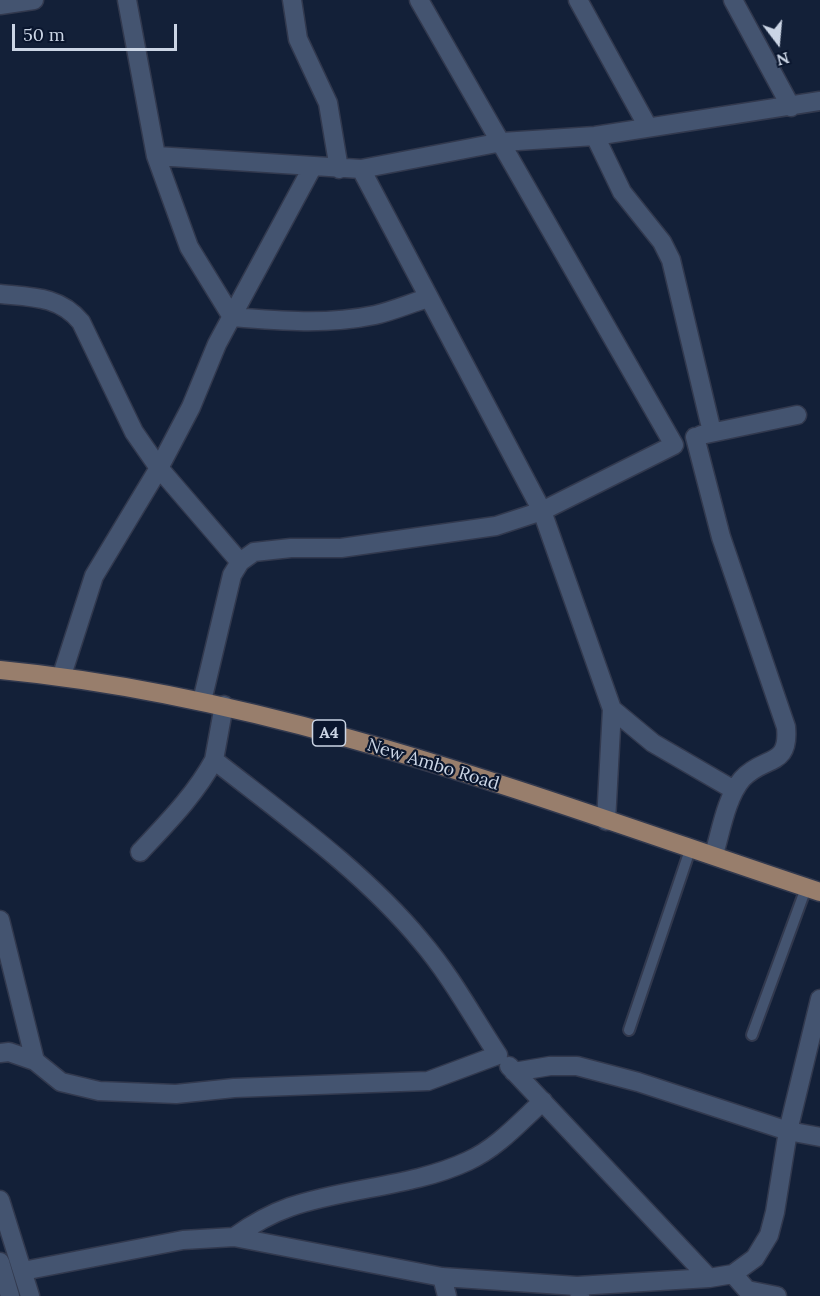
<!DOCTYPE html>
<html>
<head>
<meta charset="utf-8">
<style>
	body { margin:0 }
	#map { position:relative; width:820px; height:1296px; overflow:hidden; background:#132038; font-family:Lora,serif }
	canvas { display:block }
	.north { position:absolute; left:748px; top:12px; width:60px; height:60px; -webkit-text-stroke:4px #0a162e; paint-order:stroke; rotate:164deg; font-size:16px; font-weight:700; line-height:24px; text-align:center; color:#cbd5e5 }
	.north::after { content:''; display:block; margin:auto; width:21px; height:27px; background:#cbd5e5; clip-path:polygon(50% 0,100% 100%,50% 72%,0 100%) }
	.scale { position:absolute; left:12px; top:24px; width:165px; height:27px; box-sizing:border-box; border:3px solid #cbd5e5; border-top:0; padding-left:8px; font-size:18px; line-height:21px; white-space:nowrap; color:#cbd5e5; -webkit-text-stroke:4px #0a162e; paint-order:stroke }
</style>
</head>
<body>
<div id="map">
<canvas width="820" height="1296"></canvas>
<div class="north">N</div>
<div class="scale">50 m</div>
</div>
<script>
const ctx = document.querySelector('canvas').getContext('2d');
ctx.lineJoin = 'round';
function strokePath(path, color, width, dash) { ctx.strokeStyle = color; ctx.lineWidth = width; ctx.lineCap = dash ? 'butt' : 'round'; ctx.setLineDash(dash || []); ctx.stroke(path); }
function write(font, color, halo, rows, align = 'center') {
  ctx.font = font + ' Lora,serif'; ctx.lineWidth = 4.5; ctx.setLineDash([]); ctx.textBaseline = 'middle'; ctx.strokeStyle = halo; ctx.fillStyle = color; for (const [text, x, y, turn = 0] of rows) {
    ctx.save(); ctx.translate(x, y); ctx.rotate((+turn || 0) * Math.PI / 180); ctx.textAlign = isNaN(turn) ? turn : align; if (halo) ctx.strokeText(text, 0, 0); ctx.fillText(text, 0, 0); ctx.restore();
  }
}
const lane = new Path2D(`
	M629,1030L691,847
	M752,1035L806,888`);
const street = new Path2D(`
	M127,0L156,156L361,169
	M292,0L298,39L328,103L339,169
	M578,0L648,127
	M733,0L791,107
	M0,5L34,0
	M595,136L622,192L662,242L671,260L712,432
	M156,156L189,247L232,317C280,321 327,325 375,315C393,311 411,303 428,298
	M0,294C31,297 60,296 81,322L134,432L159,468L240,562
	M701,435L797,415
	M695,437L721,537L786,727C790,768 764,755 742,779C726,798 721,831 714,854
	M62,675L94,576L159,468L191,407L217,344L313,166
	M202,701L232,575L240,562L254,552L291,548H341L496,526L542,511L674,445L419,0
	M612,709L653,743L734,790
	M606,821L612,709L542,511L361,169L502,142L595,136L820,101
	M140,852C167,823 195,795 214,760
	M0,920L35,1061
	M0,1053L9,1052L35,1061L61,1082L99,1091L176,1094L234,1088L428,1081L498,1055C473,1017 451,976 421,941C363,871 285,816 214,760L224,705
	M509,1066L709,1278
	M514,1072L550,1066H577L638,1082L788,1131L820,1137
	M0,1200L30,1296
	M234,1237C251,1225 270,1214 290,1207C348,1187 412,1187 468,1161C497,1148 520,1122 543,1101
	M0,1262L10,1296
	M23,1271L183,1240L234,1237L442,1277L577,1286L580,1296
	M733,1274L747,1290L777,1296
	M442,1277L447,1296
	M577,1286L709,1278L733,1274L755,1258L769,1235L775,1212L788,1131L820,999`);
const primary = new Path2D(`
	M0,670C283,697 552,803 820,892`);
strokePath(lane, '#32394e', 14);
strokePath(street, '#32394e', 21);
strokePath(primary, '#32394e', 21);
strokePath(lane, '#445470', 10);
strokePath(street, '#445470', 18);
strokePath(primary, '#987e6c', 18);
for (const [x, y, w] of [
	[329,733,33]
]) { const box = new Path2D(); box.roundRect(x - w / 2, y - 13, w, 26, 4.5); ctx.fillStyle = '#0a162e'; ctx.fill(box); strokePath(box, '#cbd5e5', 1.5); }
write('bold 16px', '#cbd5e5', null, [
	["A4",329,733]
]);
write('18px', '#cbd5e5', '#0a162e', [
	["New Ambo Road",433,765,17]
]);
</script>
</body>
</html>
